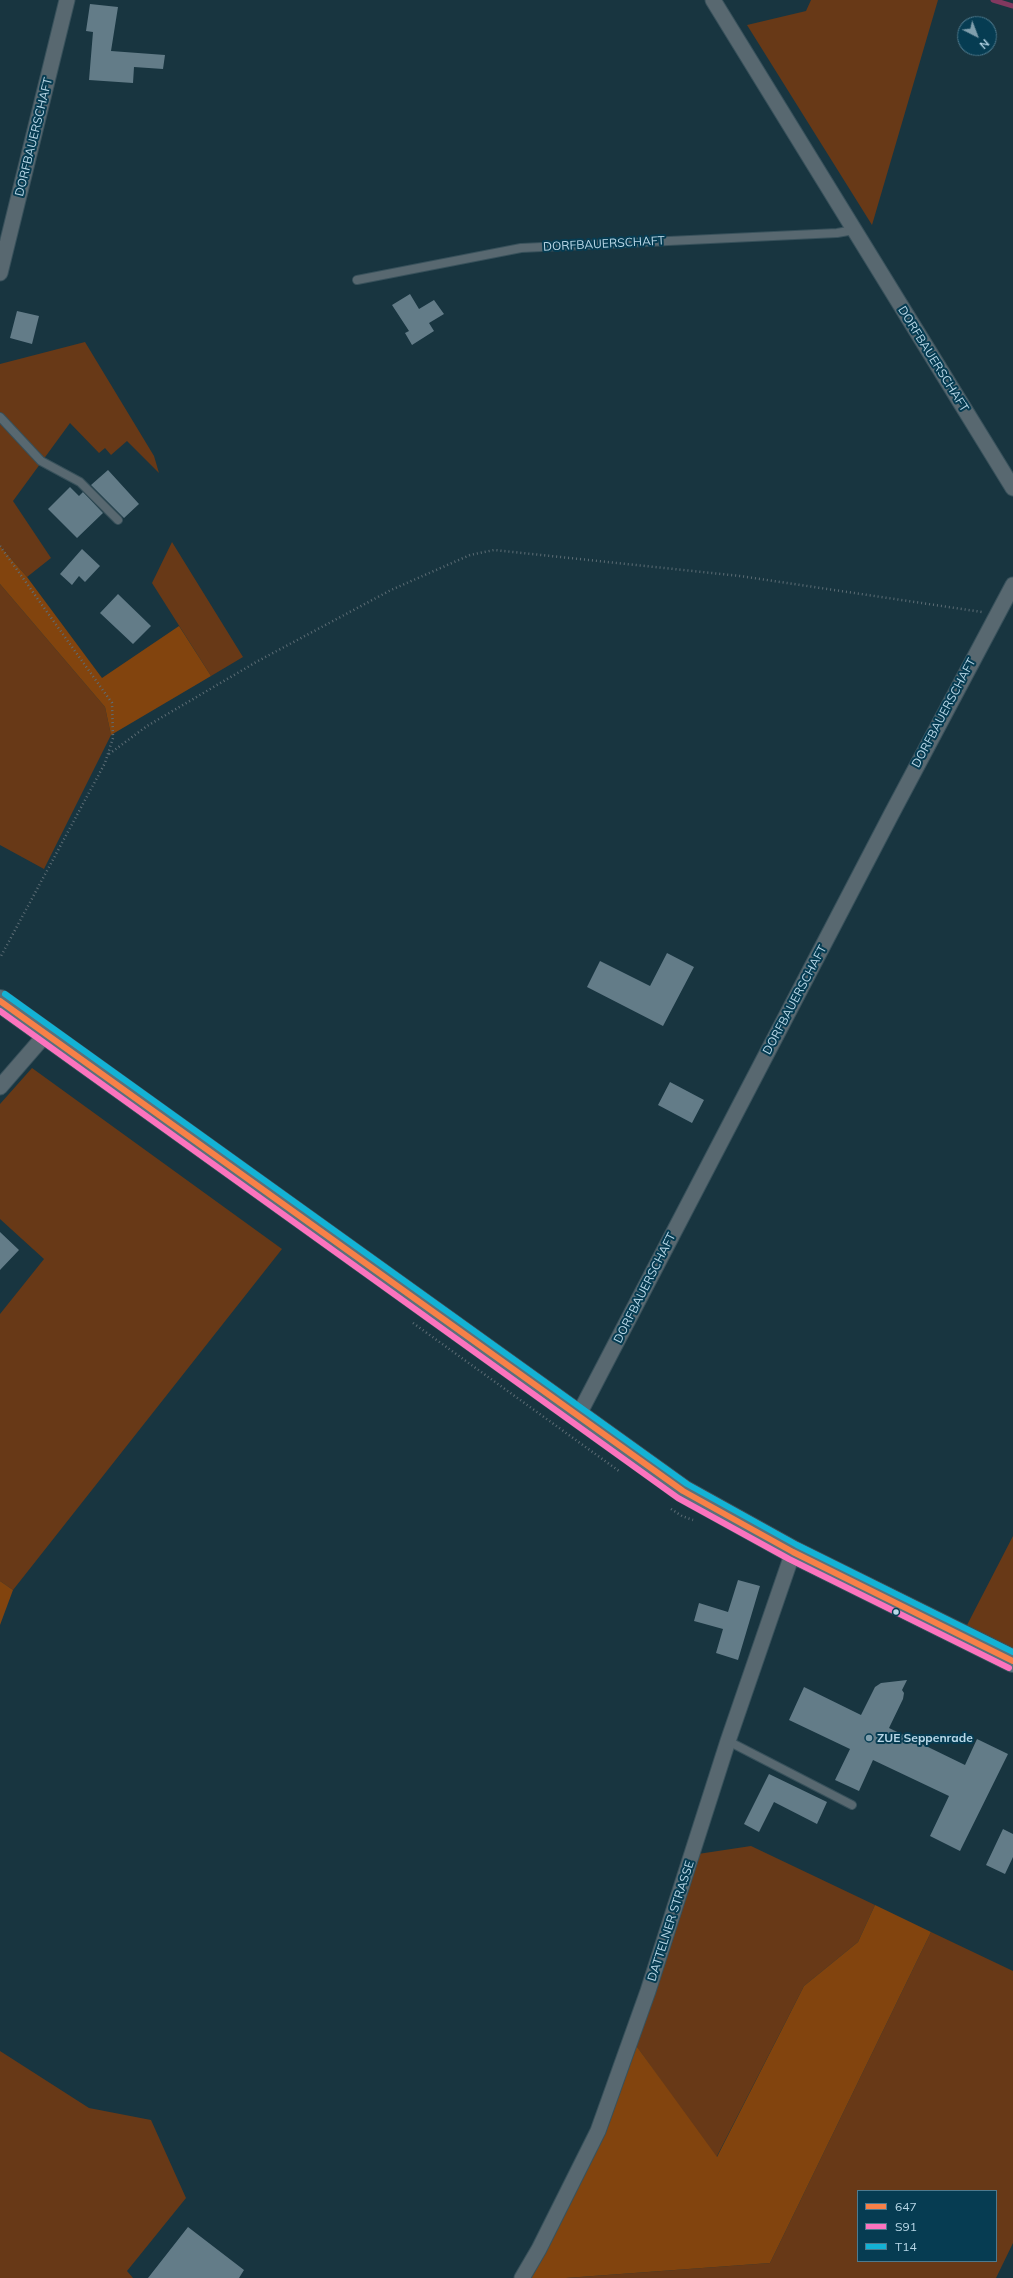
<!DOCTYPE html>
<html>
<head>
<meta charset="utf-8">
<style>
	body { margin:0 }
	#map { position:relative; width:1013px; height:2278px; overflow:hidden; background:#183540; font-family:Mulish,sans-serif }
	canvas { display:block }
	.legend { position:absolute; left:857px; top:2190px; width:140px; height:72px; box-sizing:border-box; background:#063c52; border:1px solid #4e7a8e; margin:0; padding:5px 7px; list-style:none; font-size:12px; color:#b9d8e8 }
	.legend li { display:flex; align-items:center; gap:8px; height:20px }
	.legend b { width:20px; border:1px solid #4e7a8e }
	.north { position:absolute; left:957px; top:16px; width:40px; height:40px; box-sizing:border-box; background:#063c52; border:1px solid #4e7a8e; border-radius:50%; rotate:138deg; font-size:11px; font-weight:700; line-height:16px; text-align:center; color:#b9d8e8 }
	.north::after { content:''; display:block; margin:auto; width:14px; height:18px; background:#819fad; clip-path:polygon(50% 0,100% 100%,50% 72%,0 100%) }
</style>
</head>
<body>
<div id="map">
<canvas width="1013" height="2278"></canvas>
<ul class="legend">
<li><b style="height:5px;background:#f78048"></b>647</li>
<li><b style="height:5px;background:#fc73be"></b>S91</li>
<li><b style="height:5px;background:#13b2d5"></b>T14</li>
</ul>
<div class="north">N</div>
</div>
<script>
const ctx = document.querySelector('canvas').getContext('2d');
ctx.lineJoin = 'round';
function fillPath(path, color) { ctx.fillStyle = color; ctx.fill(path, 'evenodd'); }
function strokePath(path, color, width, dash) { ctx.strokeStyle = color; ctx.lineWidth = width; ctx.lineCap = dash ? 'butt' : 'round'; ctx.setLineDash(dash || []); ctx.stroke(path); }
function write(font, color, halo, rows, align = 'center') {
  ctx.font = font + ' Mulish,sans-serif'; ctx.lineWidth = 4; ctx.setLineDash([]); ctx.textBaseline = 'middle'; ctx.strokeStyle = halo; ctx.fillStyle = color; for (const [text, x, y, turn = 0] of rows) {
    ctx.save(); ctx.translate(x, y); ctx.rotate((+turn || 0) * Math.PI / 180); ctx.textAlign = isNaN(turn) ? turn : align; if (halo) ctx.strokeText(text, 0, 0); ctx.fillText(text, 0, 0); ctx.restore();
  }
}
fillPath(new Path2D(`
	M811,0H938L872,225L747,25L806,11Z
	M85,342L154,456L159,473L127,441L111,455L105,448L99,453L70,423L13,501L51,558L27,577L0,546V364Z
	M172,542L243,657L211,676L152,583Z
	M0,584L105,707L111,735L44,869L0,845Z
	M32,1068L282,1249L13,1590L0,1581V1314L44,1259L0,1219V1104Z
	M1013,1536V1650L966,1627Z
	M751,1846L875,1905L858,1942L804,1986L716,2158L635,2044L698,1854Z
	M931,1932L1013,1971V2243L996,2278H566L770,2263ZM858,2191H996V2261H858Z
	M0,2051L89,2108L151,2120L186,2198L127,2271L133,2278H0Z`), '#683917');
fillPath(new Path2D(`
	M0,546L27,577L102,678L179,626L211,676L111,735L105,707L0,584Z
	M0,1581L13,1590L0,1625Z
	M875,1905L931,1932L770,2263L566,2278H529L635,2044L717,2157L804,1986L858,1942Z`), '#82440e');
strokePath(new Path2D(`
	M993,0L1013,6`), '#81385f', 5);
fillPath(new Path2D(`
	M90,4L118,7L111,51L165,55L163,69L134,67L133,83L89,80L93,32L86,31Z
	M410,294L419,309L434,300L444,314L429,323L434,331L412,345L405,333L409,331L392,305Z
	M17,311L39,316L32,344L10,338Z
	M108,470L139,504L124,518L91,485Z
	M70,487L79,496L83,492L103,513L77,538L48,509Z
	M82,549L100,566L85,582L79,576L72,585L60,574Z
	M118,594L151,626L133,644L100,613Z
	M667,953L694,967L663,1026L587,987L600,961L650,986Z
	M670,1082L704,1100L692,1123L658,1105Z
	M0,1232L19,1250L0,1270Z
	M738,1580L760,1586L738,1660L716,1653L723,1629L694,1621L699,1603L728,1612Z
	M907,1680L902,1690L904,1693L903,1699L889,1728L965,1765L977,1739L1008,1754L960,1851L930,1836L949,1796L873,1760L859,1791L835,1780L850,1749L789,1720L804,1687L861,1715L875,1687L881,1683Z
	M769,1774L827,1802L817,1824L774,1802L759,1832L744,1824Z
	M1003,1829L1013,1834V1857L1005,1874L986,1865Z
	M188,2227L244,2270L239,2278H148Z`), '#637c88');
const lane = new Path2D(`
	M357,280L521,248L837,233L854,230
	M0,417L41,461L80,482L118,520
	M728,1741L852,1805`);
const street = new Path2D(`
	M713,0L1013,488
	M0,273L67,0
	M0,1087L46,1034
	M578,1416L892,813L1013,585
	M522,2278L539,2249L598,2131L648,1991L728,1741L793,1552`);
const primary = new Path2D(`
	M0,1001L683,1491L793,1552L1013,1661`);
strokePath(lane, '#38515b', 10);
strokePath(street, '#38515b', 17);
strokePath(primary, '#38515b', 24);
strokePath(new Path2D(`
	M0,546L112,703L113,738L105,763L0,958
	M109,754L147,726L258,661L391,590L470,555L494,550L740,576L982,612
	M413,1323L619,1471
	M671,1509L682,1516L693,1520`), '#5d6d75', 2.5, [1, 3]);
strokePath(lane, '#586870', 8);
strokePath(street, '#586870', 15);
strokePath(primary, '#59707b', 22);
strokePath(new Path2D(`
	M0,1001L683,1491L793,1552L1013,1661`), '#f78048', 6);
strokePath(new Path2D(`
	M0,1011L678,1498L789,1559L1009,1668`), '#fc73be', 6);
strokePath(new Path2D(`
	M5,994L687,1484L797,1545L1013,1652`), '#13b2d5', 6);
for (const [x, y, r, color] of [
	[896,1612,3.5,"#b9d8e8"],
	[869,1738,4,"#819fad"]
]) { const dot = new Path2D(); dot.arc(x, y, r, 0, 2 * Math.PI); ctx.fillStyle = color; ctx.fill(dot); strokePath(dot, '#063c52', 1.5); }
write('12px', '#b9d8e8', '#063c52', [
	["DORFBAUERSCHAFT",34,137,-76],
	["DORFBAUERSCHAFT",604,244,-3],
	["DORFBAUERSCHAFT",933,359,58],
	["DORFBAUERSCHAFT",944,713,-62],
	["DORFBAUERSCHAFT",795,1000,-62],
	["DORFBAUERSCHAFT",645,1288,-63],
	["DATTELNER STRASSE",671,1921,-72]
]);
write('bold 12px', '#b9d8e8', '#063c52', [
	["ZUE Seppenrade",877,1738]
], 'left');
</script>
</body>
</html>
